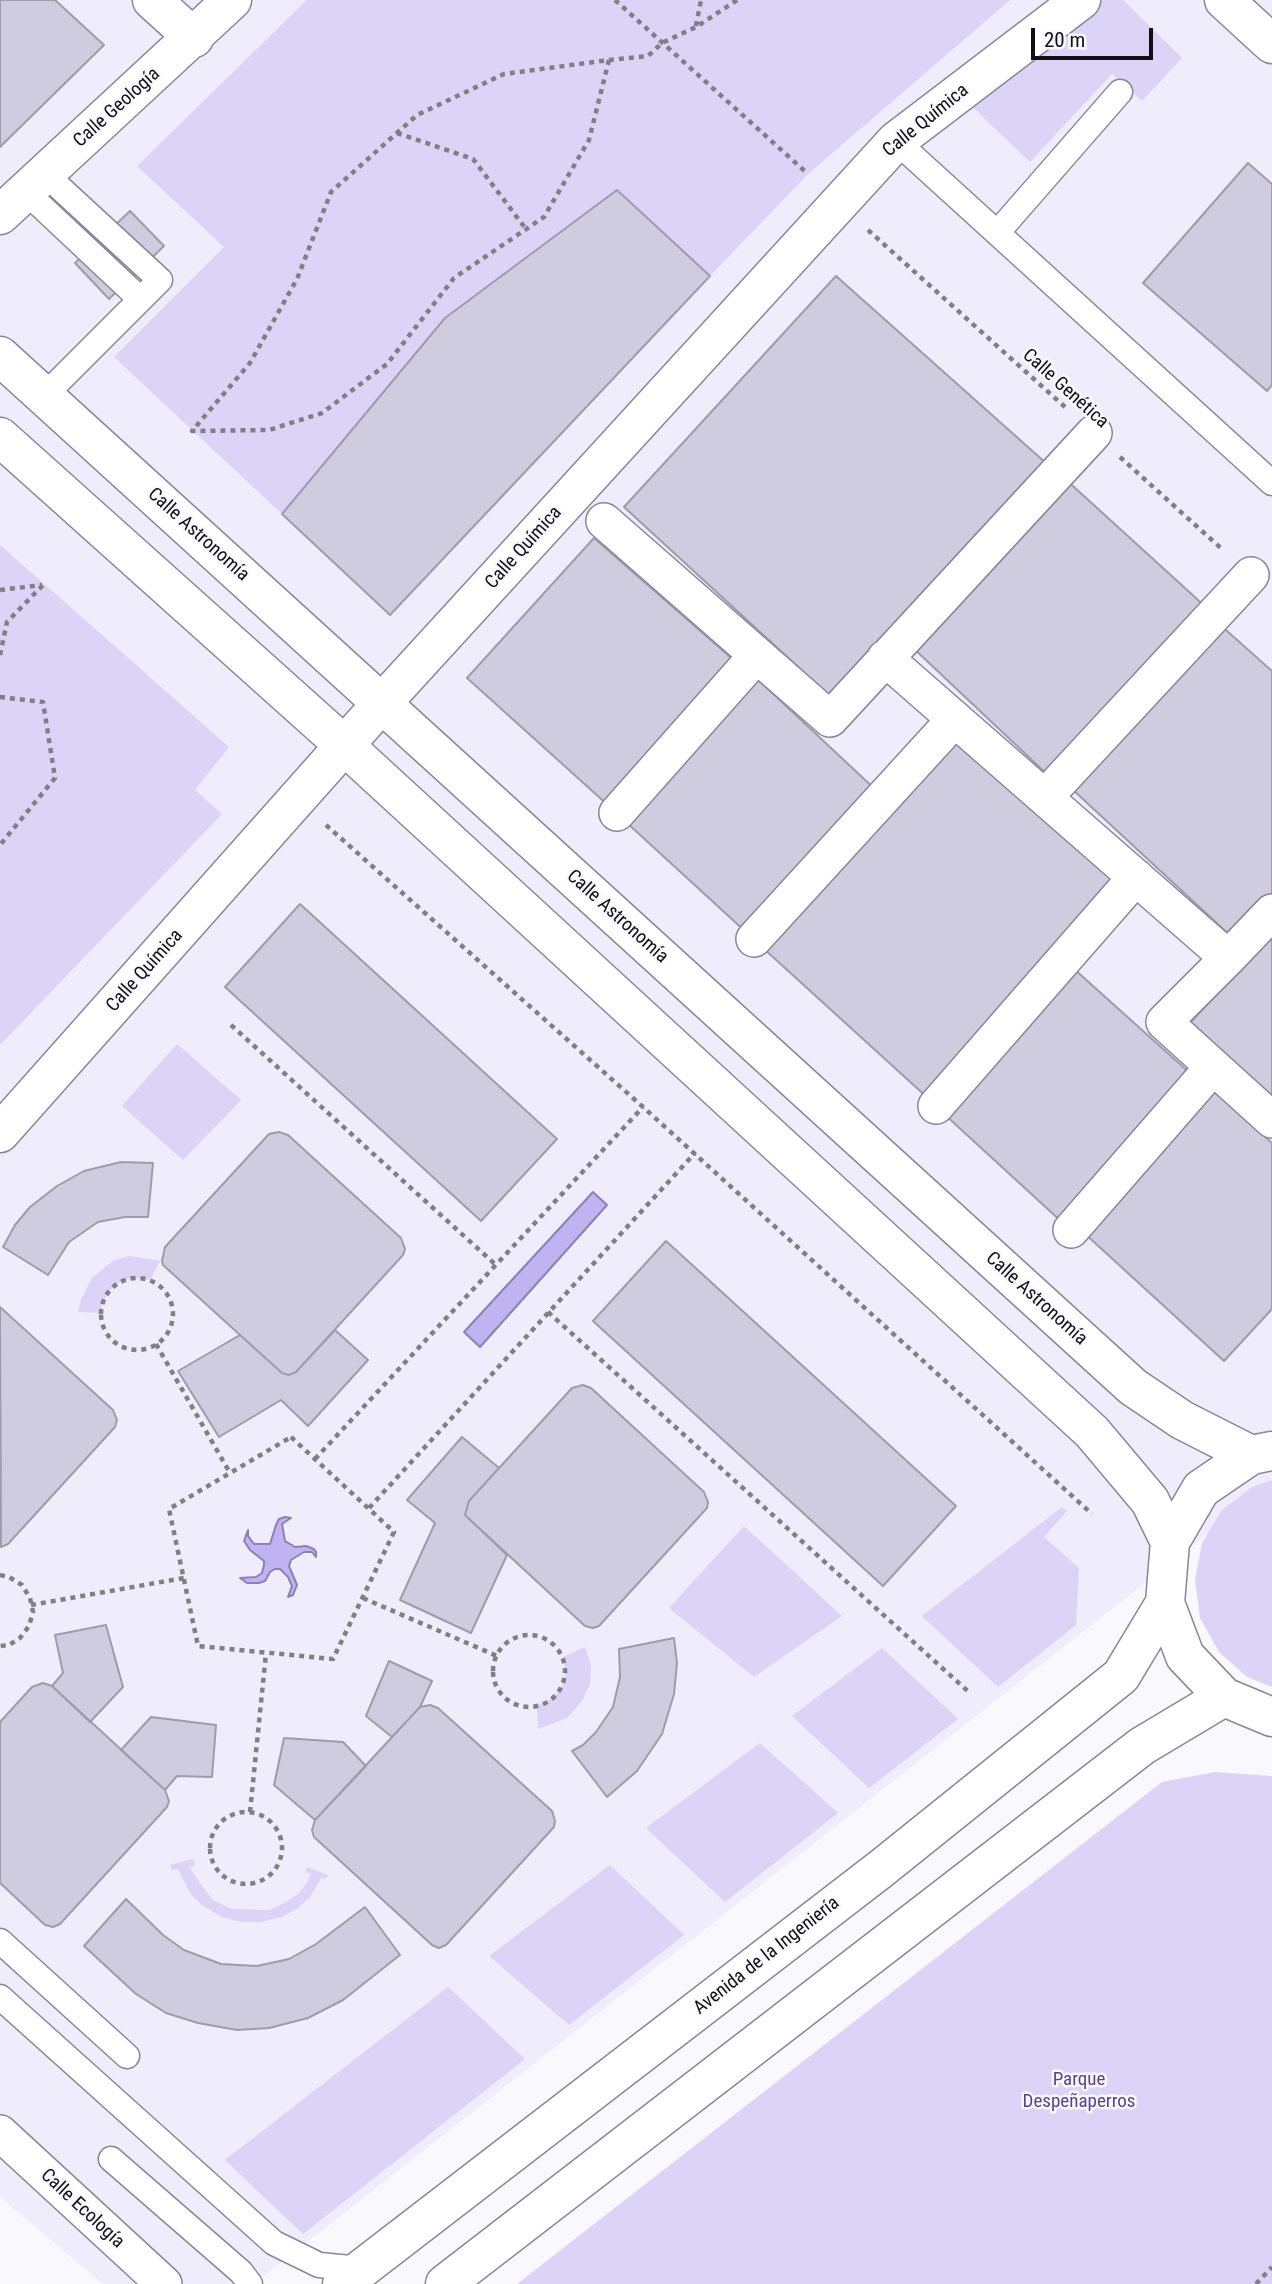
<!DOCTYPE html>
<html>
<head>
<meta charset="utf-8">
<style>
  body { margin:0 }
  #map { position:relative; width:1272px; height:2284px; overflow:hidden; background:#f9f9fd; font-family:"Roboto Condensed",sans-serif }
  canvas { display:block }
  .scale { position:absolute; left:1031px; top:28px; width:122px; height:32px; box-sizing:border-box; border:4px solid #111016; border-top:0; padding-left:9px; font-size:21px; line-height:24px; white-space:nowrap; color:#111016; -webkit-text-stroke:5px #f9f9fd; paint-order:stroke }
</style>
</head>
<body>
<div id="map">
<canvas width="1272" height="2284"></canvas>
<div class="scale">20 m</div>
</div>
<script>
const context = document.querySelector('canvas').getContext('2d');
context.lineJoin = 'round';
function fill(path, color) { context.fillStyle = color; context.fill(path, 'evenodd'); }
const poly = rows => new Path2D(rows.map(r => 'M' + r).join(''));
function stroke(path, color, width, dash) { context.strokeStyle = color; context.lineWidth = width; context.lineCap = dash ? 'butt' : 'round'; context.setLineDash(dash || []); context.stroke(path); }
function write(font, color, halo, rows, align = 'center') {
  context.font = font + ' "Roboto Condensed",sans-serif'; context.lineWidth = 5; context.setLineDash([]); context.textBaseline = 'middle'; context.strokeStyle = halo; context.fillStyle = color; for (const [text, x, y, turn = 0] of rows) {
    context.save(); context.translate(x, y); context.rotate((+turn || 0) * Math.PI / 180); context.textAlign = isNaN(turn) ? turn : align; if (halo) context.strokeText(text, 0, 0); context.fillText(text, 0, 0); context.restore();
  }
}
fill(poly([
  [0,0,1272,0,1272,1483,254,2284,103,2284,0,2197]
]), '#efecfc');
fill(poly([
  [307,0,1010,0,808,174,710,276,618,191,445,318,282,514,114,357,224,247,137,166],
  [1081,0,1123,0,1182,58,1142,101,1112,74,1030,162,959,94],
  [0,545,229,747,195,790,222,814,0,1045],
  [177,1044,241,1100,183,1160,122,1106],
  [130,1256,160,1261,150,1280,135,1278,121,1281,109,1291,102,1304,101,1313,78,1312,81,1300,92,1278,114,1260],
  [1272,1480,1272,1687,1247,1677,1219,1652,1200,1618,1195,1580,1202,1543,1222,1510,1252,1487],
  [1062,1507,1067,1511,1044,1537,1079,1568,1076,1625,998,1687,922,1616],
  [744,1526,842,1616,754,1677,669,1608],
  [585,1647,591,1665,590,1684,582,1701,567,1718,538,1729,537,1705,553,1698,562,1686,566,1672,563,1657],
  [882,1648,958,1719,869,1788,792,1716],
  [760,1743,838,1813,725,1902,646,1828],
  [1215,1772,1272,1776,1272,2284,517,2284,1162,1782],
  [193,1859,195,1865,190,1868,202,1886,213,1900,232,1909,270,1910,286,1902,298,1894,307,1883,311,1874,305,1872,307,1867,328,1875,326,1879,321,1878,310,1897,297,1909,281,1917,261,1922,241,1922,222,1917,202,1905,190,1893,178,1869,172,1870,170,1865],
  [610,1865,684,1935,569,2025,489,1956],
  [448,1987,525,2059,303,2234,225,2160]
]), '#dbd4f7');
const water = poly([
  [593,1192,607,1205,480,1347,464,1332,593,1192],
  [285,1517,291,1518,282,1524,285,1541,295,1547,306,1546,314,1549,316,1552,316,1557,312,1552,304,1552,291,1560,289,1566,297,1585,293,1595,288,1597,292,1586,288,1577,280,1569,275,1569,270,1572,265,1581,259,1583,247,1583,240,1578,256,1577,262,1573,264,1565,264,1561,250,1550,244,1541,248,1530,248,1536,254,1544,270,1544,276,1525,279,1519,285,1517]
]);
fill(water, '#c1b3f2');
stroke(water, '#8c82b0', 2);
const building = poly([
  [0,0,55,0,104,45,0,147,0,0],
  [1248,163,1272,184,1272,385,1267,391,1143,283,1248,163],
  [617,190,710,276,390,615,282,514,445,318,617,190],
  [130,211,164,246,109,299,75,263,130,211],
  [836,276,1047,464,833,699,624,507,836,276],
  [1063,477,1208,609,1051,778,911,646,1063,477],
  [594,538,737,663,610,807,467,678,594,538],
  [1217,622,1272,671,1272,900,1235,940,1072,789,1217,622],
  [754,676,878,792,747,933,627,823,754,676],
  [952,736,1118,883,930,1100,763,948,952,736],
  [300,904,557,1139,481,1221,225,987,300,904],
  [1272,934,1272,1098,1190,1023,1272,934],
  [1073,968,1192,1075,1064,1224,943,1113,1073,968],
  [1209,1087,1272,1143,1272,1309,1224,1361,1083,1232,1209,1087],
  [279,1132,288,1135,401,1238,405,1249,403,1255,296,1372,289,1375,282,1373,240,1335,163,1265,162,1261,165,1247,269,1134,279,1132],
  [121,1162,153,1163,148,1217,125,1217,98,1222,69,1242,48,1275,3,1247,15,1225,30,1207,57,1186,84,1171,121,1162],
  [666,1241,956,1506,883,1586,593,1321,666,1241],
  [0,1307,113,1410,117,1420,115,1427,8,1544,1,1547,0,1307],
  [335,1330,368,1360,308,1426,281,1400,219,1437,178,1371,240,1335,282,1373,289,1375,296,1372,335,1330],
  [583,1385,591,1388,704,1492,708,1502,707,1508,599,1626,593,1628,585,1626,465,1515,469,1501,572,1388,583,1385],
  [462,1437,499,1468,469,1501,465,1515,507,1555,471,1633,400,1600,435,1523,407,1500,462,1437],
  [106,1625,123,1687,90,1722,52,1686,63,1673,55,1635,106,1625],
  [674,1638,677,1663,674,1694,662,1734,637,1771,607,1797,572,1751,583,1745,596,1732,613,1707,620,1677,619,1649,674,1638],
  [389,1661,432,1681,420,1707,392,1737,366,1716,389,1661],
  [43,1683,52,1686,165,1790,169,1801,167,1807,60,1924,53,1927,45,1925,0,1883,0,1722,32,1687,43,1683],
  [430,1705,438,1708,552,1811,555,1821,554,1827,446,1945,439,1948,432,1945,314,1837,312,1830,315,1820,420,1707,430,1705],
  [151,1717,216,1725,212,1777,177,1776,165,1790,121,1750,151,1717],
  [284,1738,343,1742,366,1766,315,1820,274,1785,284,1738],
  [126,1899,163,1935,184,1950,221,1964,257,1966,289,1959,316,1944,365,1907,400,1955,343,2000,308,2018,269,2028,237,2030,198,2023,166,2013,136,1994,84,1946,126,1899]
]);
fill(building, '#cfccdf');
stroke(building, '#9f9bad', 2);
const service = poly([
  [896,141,1272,483],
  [26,192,140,299],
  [997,233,1120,92],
  [44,396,160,280,45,174],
  [0,1941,127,2056],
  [0,1997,274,2243,319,2265,361,2269],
  [111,2159,241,2272,250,2284]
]);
const pedestrian = poly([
  [604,521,830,719,1094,433],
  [885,658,1228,958,1272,912],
  [1045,797,1251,575],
  [617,813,757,655],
  [754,939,955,719],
  [1228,958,1164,1022,1272,1120],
  [936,1106,1136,877],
  [1071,1230,1213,1067],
  [0,2133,164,2284]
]);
const minor = poly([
  [152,0,194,38],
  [1224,0,1272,44],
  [0,215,232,0],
  [0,1133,382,703,896,141,1081,0]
]);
const tertiary = poly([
  [0,356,1133,1387,1182,1420,1251,1455],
  [0,437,345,746,1092,1432,1150,1501,1170,1542],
  [1272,1451,1251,1455,1201,1489,1170,1542,1165,1603,1185,1656,1224,1697,1272,1717],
  [342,2284,882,1868,1121,1676,1165,1603],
  [445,2284,1142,1746,1224,1697]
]);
stroke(service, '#898697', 27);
stroke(pedestrian, '#898697', 38);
stroke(minor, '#898697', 41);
stroke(tertiary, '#898697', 41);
stroke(poly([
  [615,0,808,174],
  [696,26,701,0],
  [609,60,589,140,544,217,454,278,387,364,322,413,269,430,192,431,250,363,297,279,331,192,417,115,504,74,609,60,648,56,662,43,696,27,737,0],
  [397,133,473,159,526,229],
  [868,230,1065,407],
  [1120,457,1223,550],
  [0,590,42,585],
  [0,655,7,622,43,585],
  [0,697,43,702,55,778,0,845],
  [326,825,643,1107,1092,1514],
  [231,1025,496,1265],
  '101 1314a36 36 0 1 1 72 0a36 36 0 1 1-72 0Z',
  [548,1312,971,1694],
  [156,1344,230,1473],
  [291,1437,394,1532,333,1659,198,1646,169,1509,291,1437],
  [315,1459,643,1107],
  [369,1508,695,1153],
  [0,1575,9,1577,22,1585,30,1598,33,1612,29,1626,20,1638,9,1645,0,1646],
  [363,1598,497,1656],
  [31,1605,184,1578],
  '493 1671a36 36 0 1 1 72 0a36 36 0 1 1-72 0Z',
  [250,1812,266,1653],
  '210 1848a36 36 0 1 1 72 0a36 36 0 1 1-72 0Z',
  [1256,2284,1272,2267]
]), '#7f7f84', 4.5, [5, 5]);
stroke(service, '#fff', 24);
stroke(pedestrian, '#fff', 35);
stroke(minor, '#fff', 38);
stroke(tertiary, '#fff', 38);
write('19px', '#111016', '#f9f9fd', [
  ["Calle Geología",117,108,-42],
  ["Calle Química",926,121,-39],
  ["Calle Genética",1065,389,42],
  ["Calle Astronomía",198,535,42],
  ["Calle Química",524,548,-48],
  ["Calle Astronomía",617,917,42],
  ["Calle Química",145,971,-48],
  ["Calle Astronomía",1036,1299,42],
  ["Avenida de la Ingeniería",767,1956,-38],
  ["Calle Ecología",82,2209,43]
]);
write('19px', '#58428d', '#f9f9fd', [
  ["Parque",1079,2080],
  ["Despeñaperros",1079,2102]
]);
</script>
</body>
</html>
